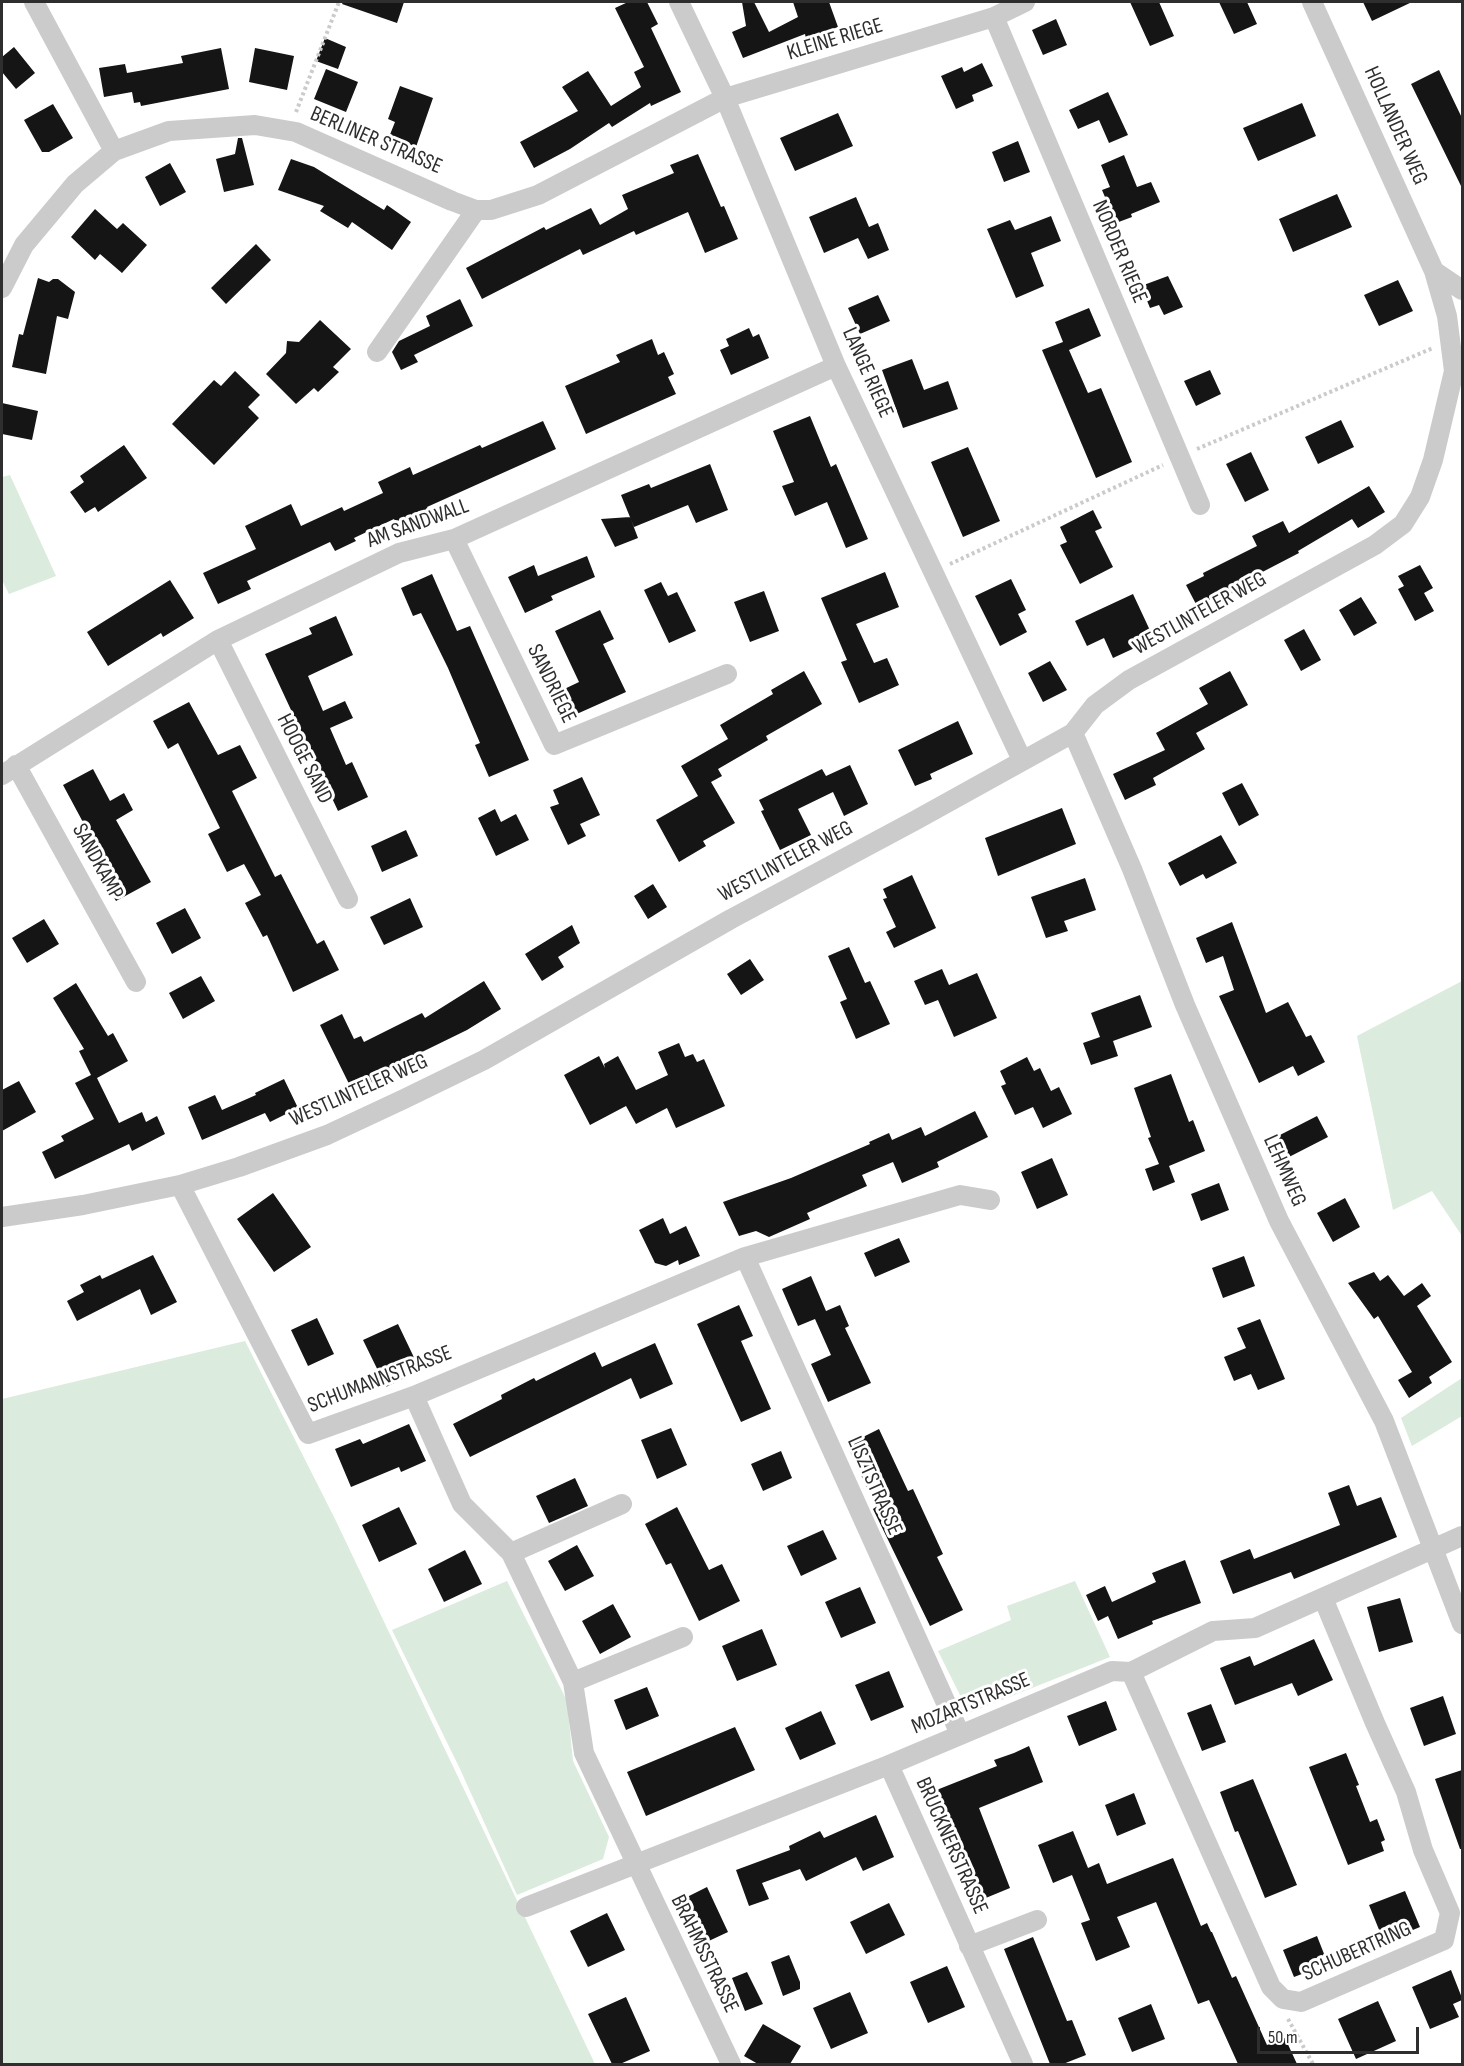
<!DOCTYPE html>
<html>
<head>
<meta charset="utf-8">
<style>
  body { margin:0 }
  #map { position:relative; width:1464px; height:2066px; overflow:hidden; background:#fff; font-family:"Sofia Sans Condensed",sans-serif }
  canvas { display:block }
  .frame { position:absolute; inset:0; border:3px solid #2e2e2e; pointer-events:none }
  .scale { position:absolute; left:1257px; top:2027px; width:162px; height:27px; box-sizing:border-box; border:3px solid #2e2e2e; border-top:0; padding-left:8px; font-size:18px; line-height:21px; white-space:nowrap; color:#2e2e2e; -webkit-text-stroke:4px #fff; paint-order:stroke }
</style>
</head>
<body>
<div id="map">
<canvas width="1464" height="2066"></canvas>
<div class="frame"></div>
<div class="scale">50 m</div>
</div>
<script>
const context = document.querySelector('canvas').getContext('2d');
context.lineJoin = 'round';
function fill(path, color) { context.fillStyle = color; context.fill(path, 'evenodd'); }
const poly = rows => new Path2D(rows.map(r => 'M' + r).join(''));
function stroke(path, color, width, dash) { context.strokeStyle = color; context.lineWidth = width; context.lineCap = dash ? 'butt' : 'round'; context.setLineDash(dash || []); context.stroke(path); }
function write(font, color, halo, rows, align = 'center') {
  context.font = font + ' "Sofia Sans Condensed",sans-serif'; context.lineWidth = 6; context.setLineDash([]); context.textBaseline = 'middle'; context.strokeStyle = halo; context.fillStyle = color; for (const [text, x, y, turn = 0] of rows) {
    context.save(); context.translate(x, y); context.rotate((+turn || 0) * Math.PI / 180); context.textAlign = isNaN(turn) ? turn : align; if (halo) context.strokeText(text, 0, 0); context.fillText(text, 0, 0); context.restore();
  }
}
fill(poly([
  [10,475,56,576,9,594,2,580,2,477],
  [1462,981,1462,1236,1432,1191,1393,1210,1357,1036],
  [245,1341,335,1519,595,2064,2,2064,2,1399],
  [1462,1378,1462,1416,1412,1446,1401,1418],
  [507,1581,567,1701,573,1761,609,1837,603,1859,517,1895,460,1769,392,1630],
  [1075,1581,1110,1657,969,1713,938,1651,1011,1620,1007,1606]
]), '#dbebdd');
fill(poly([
  [343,2,404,2,397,23,342,4],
  [628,2,647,2,658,24,651,28,681,92,651,106,650,103,612,127,609,123,570,149,534,168,520,142,578,111,562,87,588,71,611,106,641,87,634,72,644,67,615,8],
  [742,2,754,2,769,32,798,17,793,2,829,2,838,27,806,39,805,34,743,58,732,32,746,26],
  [1130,2,1159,2,1174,36,1150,46],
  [1219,2,1247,2,1257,24,1234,34],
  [1363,2,1412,2,1372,21],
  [1056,19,1067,45,1043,55,1032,30],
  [325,38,346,47,338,69,316,61],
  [14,47,35,73,16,89,2,72,2,57],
  [221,48,229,89,141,106,140,102,134,103,132,92,104,97,99,68,125,64,127,73,183,63,181,56],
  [255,48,294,56,287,90,249,82],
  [982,63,993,86,972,95,974,101,956,109,941,76,962,67,964,72],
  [326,69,358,82,346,112,314,99],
  [1439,70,1462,118,1462,188,1411,84],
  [400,86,433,98,416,147,389,137,395,122,388,119],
  [1108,92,1128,135,1109,143,1099,120,1078,129,1069,110],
  [1302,103,1316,136,1258,161,1243,128],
  [53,104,73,138,49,152,42,152,24,120],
  [838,113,853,146,795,171,780,138],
  [238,138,242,138,254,185,224,192,216,159,235,154],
  [1018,141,1030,172,1004,182,992,152],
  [698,154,721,207,724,206,738,239,705,253,688,212,636,235,634,231,583,255,580,249,482,299,466,268,544,227,546,230,591,208,600,225,628,209,622,195,674,173,670,165],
  [1124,155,1137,187,1151,182,1160,202,1131,214,1132,217,1116,223,1102,190,1110,187,1101,165],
  [291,159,314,167,384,210,387,205,411,222,392,250,352,222,348,228,320,211,324,206,278,190],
  [170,163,186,192,160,206,145,177],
  [1337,194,1352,227,1293,252,1279,219],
  [856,197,869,227,878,223,889,250,868,259,858,238,824,253,809,217],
  [95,209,117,229,123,223,147,245,122,273,100,254,95,260,71,237],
  [1051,216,1061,241,1031,253,1044,286,1016,298,987,229,1010,220,1015,230],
  [256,244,271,260,226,304,211,288],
  [1168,276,1183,307,1164,315,1159,305,1150,308,1141,286],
  [38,278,49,282,53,279,58,279,75,292,68,319,57,316,46,374,12,367,19,334,23,335],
  [1398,280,1413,311,1379,326,1364,295],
  [878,295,890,321,860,334,848,308],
  [460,299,473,326,414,355,418,362,401,370,392,352,399,341,430,326,426,316],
  [1089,308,1101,336,1069,350,1088,393,1101,388,1132,462,1096,478,1042,350,1063,342,1055,322],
  [320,320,351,349,333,367,339,372,318,392,314,388,296,404,266,374,286,353,287,341,299,342],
  [749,328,753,337,759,334,769,358,731,375,720,350,729,346,726,339],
  [652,339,658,355,664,352,674,374,668,377,676,394,586,434,565,386,620,362,616,355],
  [912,359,924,390,948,381,958,409,903,428,882,370],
  [1210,370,1221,394,1196,406,1184,381],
  [235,371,260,395,248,407,259,418,214,465,172,424,214,380,221,386],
  [2,403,38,411,32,440,2,434],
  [810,416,831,467,836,464,868,539,846,548,827,502,795,516,782,486,794,482,773,431],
  [1341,420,1354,447,1318,464,1305,437],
  [543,421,556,449,427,507,428,509,396,523,394,519,354,538,356,541,335,551,330,542,247,581,251,589,218,604,203,573,256,549,245,526,291,504,301,526,342,507,344,511,383,493,378,482,410,467,413,475,480,445,482,448],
  [124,445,147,478,98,512,95,507,85,513,70,492,84,482,80,476],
  [968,447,1000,521,963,537,931,462],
  [1251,452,1269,490,1245,502,1226,464],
  [710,464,728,510,696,523,688,505,634,527,621,495,649,484,651,488],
  [1369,486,1385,512,1358,528,1352,519,1298,551,1299,553,1247,580,1249,584,1227,596,1225,592,1197,606,1186,585,1204,576,1203,573,1257,546,1252,536,1283,521,1289,533],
  [1093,510,1102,528,1095,531,1113,567,1080,584,1060,545,1067,542,1060,527],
  [630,517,638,538,615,547,601,519],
  [587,556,595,577,551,596,553,600,525,613,508,577,534,565,538,576],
  [1420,565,1433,588,1424,593,1434,611,1415,621,1398,589,1404,586,1398,576],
  [885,572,899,607,856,624,874,663,887,658,899,685,859,703,841,662,847,660,821,598],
  [432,574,457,631,470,626,529,760,489,777,475,745,480,743,448,668,421,613,413,616,401,588],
  [1011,579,1025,608,1026,610,1018,614,1027,632,1000,646,975,596],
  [170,580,194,618,163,637,161,633,108,666,87,632],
  [661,582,668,596,677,592,696,631,669,643,644,590],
  [764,591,779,631,750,642,734,602],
  [1133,594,1154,639,1113,658,1104,638,1087,646,1075,621],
  [1361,597,1377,623,1354,636,1339,610],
  [600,610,614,639,603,644,626,692,570,717,558,692,579,682,555,631],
  [336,616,353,655,308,676,323,711,345,701,353,718,330,728,346,765,352,762,368,797,338,811,265,654,312,634,309,628],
  [1304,629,1321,660,1301,671,1284,640],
  [1050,661,1067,690,1043,702,1028,673],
  [804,671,822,704,766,736,768,740,718,769,722,776,711,782,735,823,703,841,706,846,679,862,656,820,698,796,681,766,728,739,720,725,773,694,771,690],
  [1230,671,1248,705,1196,733,1205,749,1153,778,1156,785,1125,800,1113,774,1165,750,1156,733,1208,704,1199,688],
  [189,702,218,755,240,745,257,778,232,791,275,877,281,874,317,944,324,940,339,970,293,992,267,935,263,937,245,903,261,895,244,864,227,872,208,834,220,828,178,743,168,749,153,721],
  [958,721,973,754,930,774,932,779,915,786,898,750],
  [850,765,868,804,844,816,833,792,798,809,811,835,780,850,761,811,764,810,759,800,822,769,826,776],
  [93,769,110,801,124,793,133,810,116,820,151,882,116,901,91,857,99,852,63,785],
  [582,777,600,815,580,824,586,836,568,845,550,807,559,804,553,790],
  [1242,783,1259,815,1239,826,1222,793],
  [1062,808,1076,844,998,876,985,838],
  [495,809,501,822,516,814,529,840,496,856,478,818],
  [406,830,418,856,382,872,371,846],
  [1221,835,1237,863,1206,879,1203,874,1180,886,1168,863],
  [912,875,936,928,894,948,886,932,896,927,883,899,887,898,883,889],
  [1085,878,1096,910,1064,921,1068,931,1046,938,1031,897],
  [653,884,667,907,648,919,634,896],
  [410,898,423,927,384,945,370,917],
  [185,908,201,938,172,954,156,923],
  [44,919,59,944,27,963,12,938],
  [1232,922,1266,1013,1288,1002,1306,1037,1311,1035,1325,1062,1298,1076,1293,1066,1259,1083,1219,996,1234,990,1223,956,1206,963,1196,938],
  [572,925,580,943,558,957,564,967,542,981,525,954],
  [849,947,865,983,870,981,890,1024,856,1039,840,1002,847,999,828,956],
  [750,959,764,980,741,995,727,974],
  [942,969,949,985,977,973,997,1018,954,1037,938,1000,925,1005,914,981],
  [201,976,215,1001,183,1019,169,993],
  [484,981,501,1009,467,1030,379,1073,381,1078,353,1092,320,1025,342,1014,354,1039,361,1036,364,1042,422,1013,425,1018],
  [76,983,108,1036,113,1033,128,1061,97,1078,119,1123,142,1112,146,1122,157,1116,165,1134,132,1151,129,1144,55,1179,42,1152,64,1141,61,1136,94,1119,75,1083,91,1075,79,1051,84,1049,53,998],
  [1140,995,1152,1027,1113,1041,1118,1056,1091,1065,1083,1043,1100,1037,1091,1013],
  [679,1043,685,1057,693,1054,697,1062,704,1059,725,1106,676,1128,667,1108,636,1124,626,1106,590,1125,564,1075,599,1056,605,1068,604,1064,618,1056,636,1090,668,1075,658,1052],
  [1027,1057,1034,1071,1040,1068,1051,1091,1059,1087,1072,1114,1043,1128,1033,1107,1015,1115,1001,1086,1006,1084,1000,1071],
  [1171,1074,1189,1122,1193,1120,1205,1151,1169,1166,1175,1182,1153,1191,1145,1169,1159,1164,1148,1138,1151,1137,1134,1088],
  [284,1079,298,1108,270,1122,265,1113,202,1140,188,1107,215,1095,222,1110,256,1095,255,1093],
  [19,1081,36,1112,2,1131,2,1090],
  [975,1111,988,1137,937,1162,939,1167,902,1183,893,1162,862,1175,867,1186,807,1213,810,1219,769,1237,756,1231,739,1236,723,1202,791,1178,870,1144,869,1142,889,1133,892,1140,921,1127,925,1136],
  [1317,1116,1328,1137,1289,1157,1278,1136],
  [1052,1158,1068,1195,1037,1209,1021,1172],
  [1219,1183,1229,1210,1201,1221,1191,1194],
  [273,1193,311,1247,274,1272,237,1219],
  [1345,1198,1360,1227,1333,1242,1317,1213],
  [663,1218,670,1234,686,1226,700,1256,679,1265,678,1260,666,1266,655,1263,639,1230],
  [899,1238,910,1262,875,1277,864,1253],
  [153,1255,177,1302,151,1315,140,1289,77,1321,67,1301,84,1292,80,1285,100,1275,102,1279],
  [1244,1256,1255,1286,1223,1298,1212,1268],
  [1374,1272,1380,1281,1388,1275,1404,1296,1422,1283,1431,1296,1417,1306,1452,1362,1429,1377,1432,1383,1409,1398,1398,1380,1412,1372,1378,1316,1374,1319,1348,1283],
  [811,1276,826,1311,840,1305,849,1326,845,1328,871,1383,828,1402,811,1364,831,1355,815,1319,798,1326,782,1289],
  [739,1305,753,1336,741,1341,771,1409,741,1422,697,1324],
  [317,1318,334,1354,308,1366,291,1330],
  [1260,1319,1285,1379,1258,1390,1251,1374,1234,1381,1224,1357,1246,1348,1237,1328],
  [398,1324,420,1370,386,1387,363,1340],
  [655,1343,673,1384,640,1399,631,1378,470,1457,453,1424,502,1399,501,1395,534,1378,536,1381,595,1352,602,1367],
  [409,1424,426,1461,401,1472,399,1467,351,1487,335,1449,360,1439,363,1444],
  [671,1428,687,1465,657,1479,641,1440],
  [879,1429,908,1491,913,1489,924,1513,943,1554,937,1557,963,1610,930,1626,873,1509,876,1507,847,1445],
  [781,1451,792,1478,763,1491,751,1464],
  [575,1478,588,1506,549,1523,536,1496],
  [1349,1485,1357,1506,1381,1497,1397,1537,1294,1579,1291,1572,1233,1594,1220,1561,1250,1549,1254,1559,1340,1525,1328,1493],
  [399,1507,417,1544,379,1562,362,1525],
  [677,1507,709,1570,722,1564,740,1601,699,1621,671,1563,666,1565,645,1524],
  [823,1530,837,1559,801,1576,787,1546],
  [577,1545,594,1576,565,1591,548,1561],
  [465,1550,482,1584,444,1602,428,1569],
  [1185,1560,1201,1603,1152,1621,1153,1624,1118,1639,1108,1616,1098,1621,1086,1595,1105,1586,1112,1602,1156,1582,1152,1573],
  [860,1587,876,1623,841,1638,825,1602],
  [1400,1598,1413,1642,1379,1652,1367,1607],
  [613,1604,631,1637,600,1654,582,1621],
  [762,1629,777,1665,737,1681,722,1646],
  [1314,1639,1333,1680,1298,1696,1292,1683,1235,1705,1220,1668,1250,1656,1254,1666],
  [889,1671,904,1707,871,1721,855,1685],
  [647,1687,659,1716,626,1730,614,1700],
  [1443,1696,1456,1734,1424,1746,1410,1708],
  [1106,1701,1117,1730,1079,1746,1067,1716],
  [1211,1704,1226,1742,1202,1751,1187,1713],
  [821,1711,836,1744,800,1760,785,1728],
  [735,1727,755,1770,646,1816,627,1772],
  [1029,1746,1043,1782,979,1808,1010,1888,976,1902,948,1832,945,1833,929,1793,997,1766,994,1760,1014,1753],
  [1346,1753,1359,1785,1356,1786,1370,1822,1377,1819,1385,1840,1381,1842,1384,1851,1348,1865,1309,1767],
  [1462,1770,1462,1849,1460,1849,1435,1779],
  [1253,1779,1297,1885,1265,1898,1238,1831,1235,1832,1220,1792],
  [1134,1793,1146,1824,1117,1836,1105,1805],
  [876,1815,894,1857,863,1871,856,1857,806,1881,800,1869,762,1883,769,1899,749,1906,736,1870,790,1850,789,1846,820,1831,824,1838],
  [1073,1831,1088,1868,1099,1863,1107,1884,1173,1858,1201,1926,1207,1923,1211,1932,1212,1932,1232,1978,1236,1976,1267,2045,1285,2038,1297,2064,1238,2064,1209,2000,1198,2004,1156,1902,1117,1917,1130,1947,1096,1961,1081,1923,1090,1920,1072,1875,1053,1883,1038,1845],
  [707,1887,728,1932,696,1947,675,1903],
  [1405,1891,1420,1927,1384,1942,1369,1905],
  [889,1903,905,1935,866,1954,850,1922],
  [607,1913,625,1950,588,1967,570,1931],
  [1317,1936,1328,1964,1294,1977,1283,1950],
  [1033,1937,1067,2021,1072,2020,1086,2055,1063,2064,1050,2064,1004,1949],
  [789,1955,800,1982,800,1989,783,1996,771,1962],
  [947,1966,965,2007,928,2023,910,1982],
  [1451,1970,1462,1998,1462,2000,1453,2004,1459,2017,1430,2029,1412,1987],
  [747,1972,763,2004,745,2011,732,1978],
  [850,1992,868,2033,831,2049,813,2008],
  [626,1997,650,2051,620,2064,612,2064,588,2014],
  [1378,2001,1396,2041,1356,2059,1338,2019],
  [1151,2004,1165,2039,1132,2052,1118,2018],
  [763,2024,801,2046,790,2064,758,2064,744,2056]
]), '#151515');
stroke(poly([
  [296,112,339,2],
  [1197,449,1433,348],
  [950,564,1163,465],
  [1288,2019,1313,2064]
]), '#cbcbcb', 4, [3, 3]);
stroke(poly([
  [34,2,114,151],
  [679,2,725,98,836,366,1022,760],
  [994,17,1200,505],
  [1434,271,1462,290],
  [2,288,24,245,75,184,114,151,169,131,255,125,296,132,452,201,476,210,491,210,538,195,725,98,994,17,1025,2],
  [377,352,476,210],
  [454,539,554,745,727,674],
  [218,640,348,899],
  [1073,733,1132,869,1185,1005,1279,1221,1384,1421,1462,1624],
  [16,765,136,982],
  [2,775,218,640,399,553,454,539,836,366],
  [180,1185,308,1434,414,1396,745,1257,960,1195,990,1200],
  [2,1217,83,1205,180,1185,239,1167,327,1135,404,1099,484,1060,731,919,916,820,1073,733,1095,705,1129,680,1375,545,1403,524,1420,497,1433,460,1454,371,1447,316,1434,271,1312,2],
  [745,1257,960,1734],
  [414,1396,462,1504,511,1553,573,1682,584,1753,731,2064],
  [511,1553,622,1504],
  [1131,1672,1271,1987,1283,1999,1301,2002,1444,1940,1450,1913,1423,1850,1406,1792,1375,1723,1323,1598],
  [573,1682,683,1637],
  [889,1765,1023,2064],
  [526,1907,889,1765,1112,1671,1131,1672,1213,1631,1255,1628,1462,1536],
  [969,1946,1037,1920]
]), '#cbcbcb', 20);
write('22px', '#2e2e2e', '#fff', [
  ["KLEINE RIEGE",835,40,-17],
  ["HOLLANDER WEG",1395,126,66],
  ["BERLINER STRASSE",376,141,23],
  ["NORDER RIEGE",1119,252,67],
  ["LANGE RIEGE",867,373,66],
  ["AM SANDWALL",418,524,-20],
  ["WESTLINTELER WEG",1200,614,-29],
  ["SANDRIEGE",551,684,64],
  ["HOOGE SAND",304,759,63],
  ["SANDKAMP",97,862,61],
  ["WESTLINTELER WEG",786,862,-28],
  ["WESTLINTELER WEG",359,1091,-24],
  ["LEHMWEG",1284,1171,66],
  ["SCHUMANNSTRASSE",380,1380,-21],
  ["LISZTSTRASSE",874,1486,66],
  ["MOZARTSTRASSE",971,1704,-23],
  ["BRUCKNERSTRASSE",951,1846,66],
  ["SCHUBERTRING",1357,1952,-24],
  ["BRAHMSSTRASSE",704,1954,64]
]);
</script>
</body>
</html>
